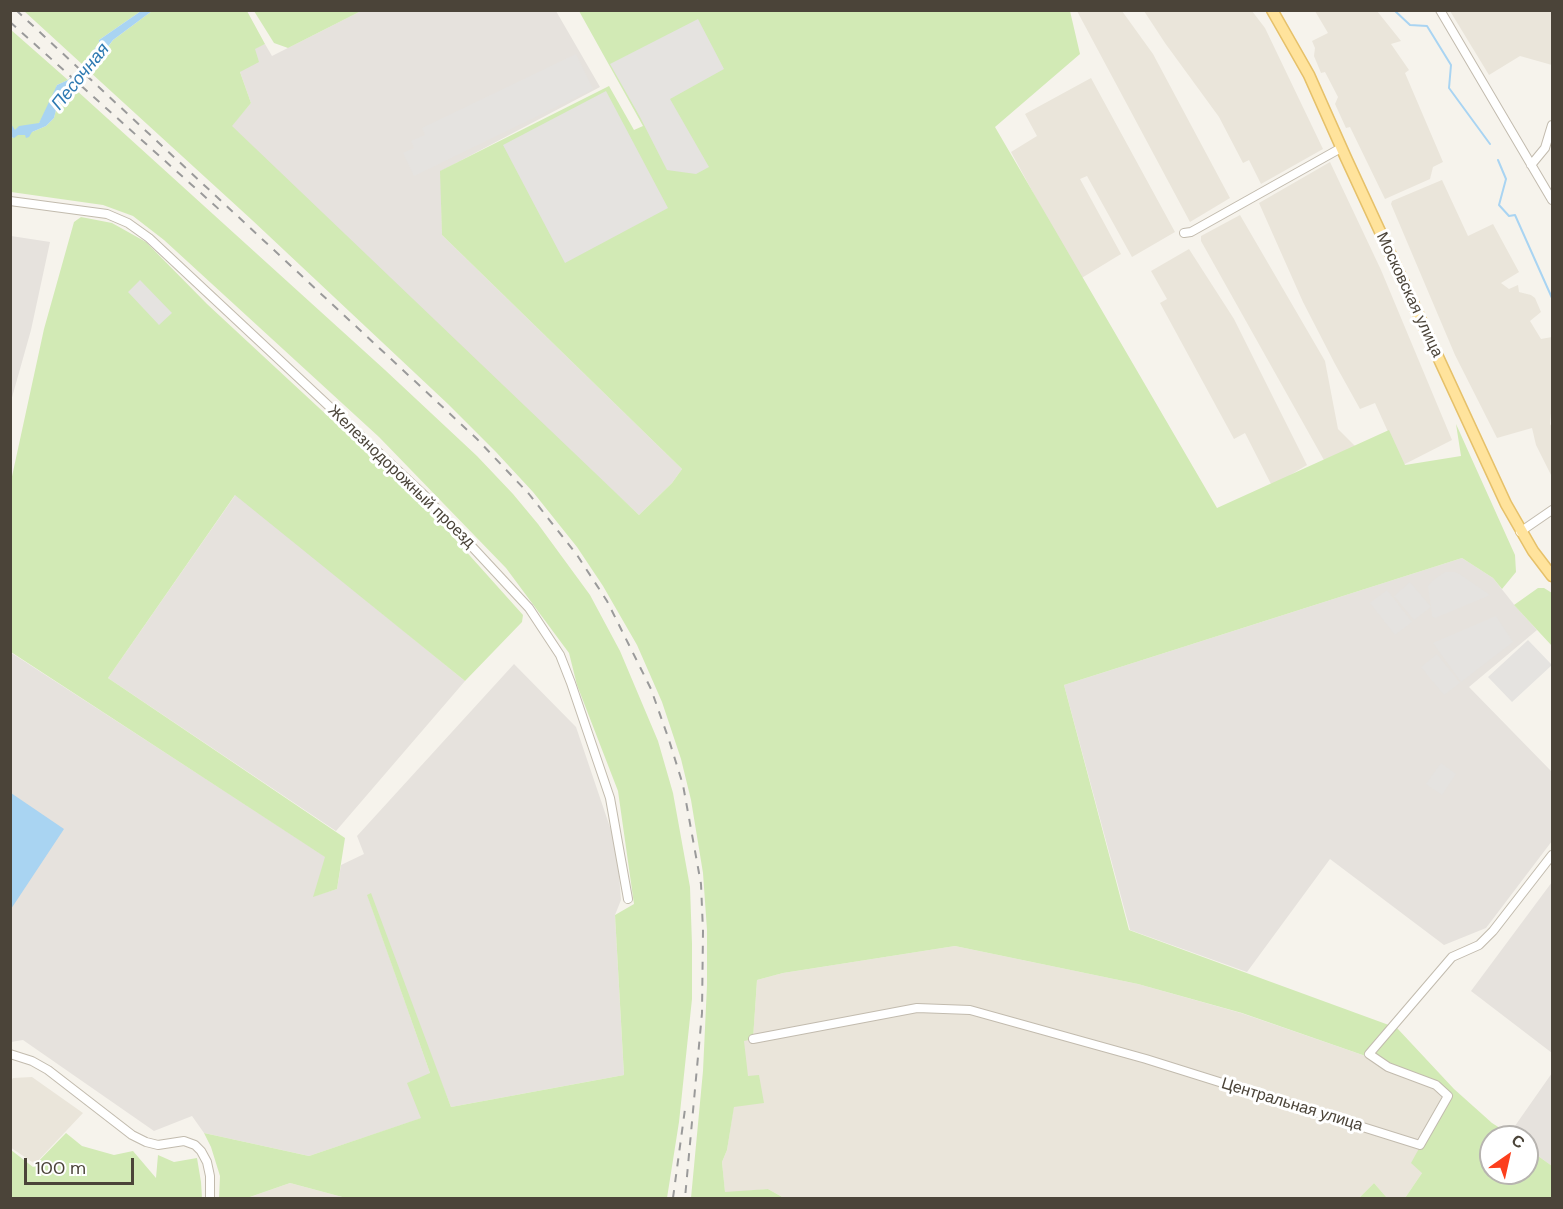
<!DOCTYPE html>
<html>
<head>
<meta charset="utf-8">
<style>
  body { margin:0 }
  #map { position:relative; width:1563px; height:1209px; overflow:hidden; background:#f6f3ec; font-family:"DM Sans",sans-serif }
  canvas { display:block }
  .frame { position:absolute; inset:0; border:12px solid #4b4439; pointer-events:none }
  .north { position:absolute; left:1479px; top:1125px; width:60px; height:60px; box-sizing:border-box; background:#fff; border:2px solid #b7b4b0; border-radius:50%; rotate:34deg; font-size:16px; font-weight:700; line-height:24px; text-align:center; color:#4b4439 }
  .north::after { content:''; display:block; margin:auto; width:21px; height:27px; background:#fc3f1d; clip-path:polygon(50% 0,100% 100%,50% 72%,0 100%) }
  .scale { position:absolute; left:24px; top:1158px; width:110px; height:27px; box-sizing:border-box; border:3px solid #4b4439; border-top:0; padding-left:8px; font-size:18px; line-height:21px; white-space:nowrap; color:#4b4439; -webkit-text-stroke:4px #fff; paint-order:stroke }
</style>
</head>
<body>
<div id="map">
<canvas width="1563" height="1209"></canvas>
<div class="frame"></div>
<div class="north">С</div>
<div class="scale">100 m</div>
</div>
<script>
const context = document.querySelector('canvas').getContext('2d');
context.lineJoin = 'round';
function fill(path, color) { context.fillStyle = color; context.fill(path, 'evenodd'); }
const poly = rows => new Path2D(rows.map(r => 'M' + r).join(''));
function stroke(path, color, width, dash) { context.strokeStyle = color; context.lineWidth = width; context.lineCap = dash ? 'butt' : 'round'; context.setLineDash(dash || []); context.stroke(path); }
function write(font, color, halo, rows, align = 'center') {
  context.font = font + ' "DM Sans",sans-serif'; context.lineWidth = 6; context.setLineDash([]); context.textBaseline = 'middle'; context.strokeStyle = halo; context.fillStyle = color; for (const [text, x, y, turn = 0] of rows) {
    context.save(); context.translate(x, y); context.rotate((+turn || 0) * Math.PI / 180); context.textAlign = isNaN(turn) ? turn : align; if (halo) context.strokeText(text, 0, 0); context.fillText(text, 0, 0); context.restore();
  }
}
fill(poly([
  [1077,11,1122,11,1153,54,1230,198,1190,222],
  [1144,11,1252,11,1265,28,1323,149,1261,184,1249,160,1243,163,1219,117,1165,43],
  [1315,11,1377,11,1401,41,1391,44,1409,70,1405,73,1443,162,1433,167,1430,179,1385,199,1350,127,1346,128,1335,104,1338,97,1325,72,1321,73,1314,56,1315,48,1312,41,1328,33],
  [1450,11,1552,11,1552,65,1520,56,1489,75],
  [1091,78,1175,232,1132,257,1087,176,1080,179,1121,254,1080,279,1011,152,1037,136,1025,114],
  [1330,162,1381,270,1452,440,1403,465,1375,403,1360,409,1335,364,1303,302,1259,203],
  [1442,180,1468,236,1493,224,1519,272,1501,283,1509,289,1518,285,1519,292,1531,295,1535,298,1541,312,1530,321,1541,339,1552,337,1552,402,1550,424,1552,427,1552,477,1536,445,1532,428,1497,438,1455,355,1391,204,1392,201],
  [1240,215,1325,361,1338,429,1359,450,1329,469,1201,241,1201,236],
  [1189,249,1234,319,1307,465,1272,486,1245,433,1234,439,1160,303,1167,299,1151,271],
  [955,946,1138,984,1241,1013,1380,1061,1436,1085,1448,1096,1422,1173,1405,1198,1387,1198,1374,1183,1359,1198,784,1198,768,1189,725,1193,722,1162,727,1150,744,1040,753,1038,757,980,783,973],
  [32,1077,83,1113,35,1164,10,1147,11,1081,13,1078],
  [290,1183,346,1198,247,1198]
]), '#eae5da');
fill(poly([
  [361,11,556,11,600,87,441,171,442,235,682,469,672,483,639,515,432,324,231,126,251,103,240,72,255,48,265,44,272,56],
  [11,236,50,242,31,330,11,401],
  [236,494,465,681,336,831,108,678],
  [1462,558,1493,578,1516,607,1537,630,1469,687,1552,772,1552,841,1486,928,1444,945,1330,859,1247,972,1130,930,1064,685],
  [10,652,326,857,314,896,337,889,341,865,364,854,357,836,514,664,576,727,617,848,621,900,615,915,624,1075,451,1107,367,894,430,1073,422,1118,309,1156,204,1133,192,1116,154,1131,23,1040,11,1042],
  [1552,882,1552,1053,1471,991],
  [1552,1073,1552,1166,1527,1148,1527,1137,1514,1137,1510,1133]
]), '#e6e2dd');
fill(poly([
  [24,11,141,11,99,40,99,43,83,65],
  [152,11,247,11,265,44,255,49,259,62,240,72,251,103,232,126,639,515,672,483,682,469,442,235,440,171,609,86,634,130,643,126,579,11,1070,11,1080,54,995,127,1217,508,1389,430,1405,465,1461,456,1456,424,1515,555,1516,572,1502,589,1493,578,1462,558,1064,685,1129,930,1397,1028,1454,1089,1492,1123,1514,1137,1491,1137,1491,1173,1527,1173,1527,1148,1552,1166,1552,1198,1405,1198,1422,1173,1411,1163,1448,1096,1380,1061,1242,1013,1138,984,955,946,783,973,757,980,753,1039,744,1041,748,1076,759,1075,764,1103,734,1107,727,1150,722,1162,725,1192,768,1189,784,1198,691,1198,703,1071,707,985,707,930,703,873,691,800,681,759,662,702,637,645,603,586,577,547,533,492,496,452,448,404,252,220,90,72,113,40],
  [254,11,361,11,288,48,274,43],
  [10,29,68,80,57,85,49,110,32,132,46,126,54,118,56,110,64,99,70,97,75,89,385,370,477,456,513,494,538,524,590,595,620,651,658,741,673,793,690,887,692,944,692,999,679,1122,667,1198,346,1198,290,1183,247,1198,219,1198,220,1176,211,1147,204,1133,309,1156,421,1118,407,1083,430,1073,367,895,371,893,451,1107,624,1075,615,915,634,904,618,791,577,685,569,653,506,568,379,437,164,240,133,216,103,205,11,192,11,137,14,138,11,128],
  [81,217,112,223,146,242,207,304,428,509,523,615,522,622,465,681,235,495,108,678,345,838,337,889,313,897,325,857,11,652,11,481,44,329,74,222],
  [1538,588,1544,588,1552,593,1552,646,1514,605],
  [66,1133,82,1146,114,1155,133,1151,156,1178,158,1155,174,1162,197,1158,201,1182,202,1198,11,1198,11,1150,33,1167],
  [1374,1183,1387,1198,1359,1198]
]), '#d2eab5');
fill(poly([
  [698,19,724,69,670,99,709,167,696,174,667,170,640,117,610,64],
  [576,54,593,89,414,176,403,153,414,148,411,141,425,135,422,128],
  [606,91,668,208,565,263,503,145],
  [140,280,172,313,159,325,128,292],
  [1445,572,1455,572,1461,575,1490,595,1435,618,1432,616,1431,607,1414,620,1394,596,1410,582,1431,607,1428,586,1432,581],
  [1387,590,1412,622,1395,635,1370,603],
  [1496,616,1513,642,1461,682,1433,643],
  [1528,640,1552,665,1512,702,1488,677],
  [1437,654,1460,683,1444,695,1421,667],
  [1441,763,1456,774,1442,795,1426,784]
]), '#e5e3e0');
fill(poly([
  [141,11,152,11,113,40,70,97,64,99,56,110,54,118,46,126,32,132,29,137,26,138,25,135,18,135,14,138,11,137,11,124,15,130,19,126,39,123,57,85,68,80,83,65,99,43,99,40],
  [11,793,64,829,11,909]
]), '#a9d4f2');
stroke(poly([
  [1394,10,1410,25,1427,26,1451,65,1449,88,1490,144],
  [1498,160,1506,179,1499,205,1509,216,1515,215,1552,298]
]), '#a9d4f2', 2);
const minor = poly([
  [1440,10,1552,200],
  [1531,165,1545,148,1552,125],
  [10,201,107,214,128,223,149,238,424,495,529,608,560,655,571,683,610,798,628,899],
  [1184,233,1191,232,1341,148],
  [1520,532,1552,510],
  [753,1039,917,1008,970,1010,1146,1059,1420,1145,1448,1096,1436,1085,1388,1067,1369,1054,1452,957,1479,945,1493,931,1552,855],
  [10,1054,32,1061,48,1070,132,1135,146,1142,158,1145,184,1141,195,1145,201,1151,207,1162,210,1176,210,1198]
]);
const major = poly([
  [1272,10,1309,75,1346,158,1506,504,1533,551,1552,576]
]);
stroke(minor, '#c2bbae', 10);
stroke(major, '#e6c16a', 13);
stroke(minor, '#fff', 8);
stroke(major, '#ffe39c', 10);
stroke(poly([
  [16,10,477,439,529,494,577,555,607,601,651,689,669,740,683,785,701,884,703,931,702,1013,685,1198],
  [10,22,222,212],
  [673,1198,685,1109]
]), '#9a9a9a', 2, [8, 8]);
write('16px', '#4b4439', '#fff', [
  ["Московская улица",1409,295,65],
  ["Железнодорожный проезд",401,477,44],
  ["Центральная улица",1292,1105,17]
]);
write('italic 18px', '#2e7ab2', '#fff', [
  ["Песочная",81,77,-51]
]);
</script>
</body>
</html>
